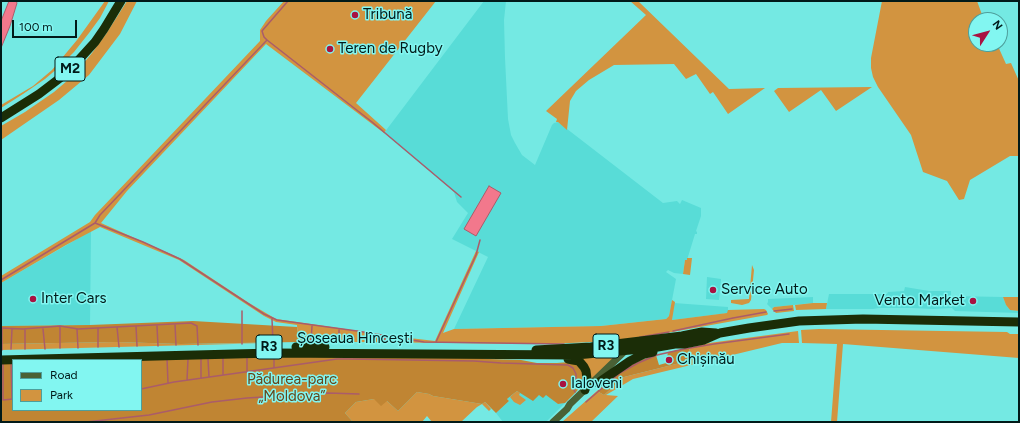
<!DOCTYPE html>
<html>
<head>
<meta charset="utf-8">
<style>
  body { margin:0 }
  #map { position:relative; width:1020px; height:423px; overflow:hidden; background:#74e9e3; font-family:Figtree,sans-serif }
  canvas { display:block }
  .frame { position:absolute; inset:0; border:2px solid #011a19; pointer-events:none }
  .legend { position:absolute; left:12px; top:359px; width:130px; height:52px; box-sizing:border-box; background:#82f6f1; border:1px solid #4e9e9b; margin:0; padding:5px 7px; list-style:none; font-size:12px; color:#011a19 }
  .legend li { display:flex; align-items:center; gap:8px; height:20px }
  .legend b { width:20px; border:1px solid #4e9e9b }
  .north { position:absolute; left:968px; top:12px; width:40px; height:40px; box-sizing:border-box; background:#82f6f1; border:1px solid #4e9e9b; border-radius:50%; rotate:54deg; font-size:11px; font-weight:700; line-height:16px; text-align:center; color:#011a19 }
  .north::after { content:''; display:block; margin:auto; width:14px; height:18px; background:#a81242; clip-path:polygon(50% 0,100% 100%,50% 72%,0 100%) }
  .scale { position:absolute; left:12px; top:20px; width:65px; height:18px; box-sizing:border-box; border:2px solid #011a19; border-top:0; padding-left:5px; font-size:12px; line-height:14px; white-space:nowrap; color:#011a19; -webkit-text-stroke:3px #82f6f1; paint-order:stroke }
</style>
</head>
<body>
<div id="map">
<canvas width="1020" height="423"></canvas>
<div class="frame"></div>
<ul class="legend">
<li><b style="height:5px;background:#4a6135"></b>Road</li>
<li><b style="height:11px;background:#d29440"></b>Park</li>
</ul>
<div class="north">N</div>
<div class="scale">100 m</div>
</div>
<script>
const context = document.querySelector('canvas').getContext('2d');
context.lineJoin = 'round';
function fill(path, color) { context.fillStyle = color; context.fill(path, 'evenodd'); }
const poly = rows => new Path2D(rows.map(r => 'M' + r).join(''));
function stroke(path, color, width, dash) { context.strokeStyle = color; context.lineWidth = width; context.lineCap = dash ? 'butt' : 'round'; context.setLineDash(dash || []); context.stroke(path); }
function write(font, color, halo, rows, align = 'center') {
  context.font = font + ' Figtree,sans-serif'; context.lineWidth = 3; context.setLineDash([]); context.textBaseline = 'middle'; context.strokeStyle = halo; context.fillStyle = color; for (const [text, x, y, turn = 0] of rows) {
    context.save(); context.translate(x, y); context.rotate((+turn || 0) * Math.PI / 180); context.textAlign = isNaN(turn) ? turn : align; if (halo) context.strokeText(text, 0, 0); context.fillText(text, 0, 0); context.restore();
  }
}
fill(poly([
  [484,1,506,1,504,20,505,58,508,119,511,135,515,143,522,155,535,165,552,125,554,123,558,122,663,203,677,201,680,204,682,200,701,208,701,216,696,231,697,232,697,234,695,234,687,260,685,260,683,274,674,273,668,270,666,272,676,279,669,316,666,319,601,326,454,329,488,257,452,239,468,213,457,202,454,192,384,133],
  [91,231,90,325,1,326,1,283],
  [707,277,721,279,719,300,706,299],
  [905,287,929,291,951,291,951,296,1003,297,1006,305,1010,310,1019,311,1019,313,955,311,952,308,933,309,912,308,879,308,873,309,826,309,829,294,887,294,888,292,904,291],
  [813,297,813,303,774,307,772,309,767,304,768,302,768,299],
  [674,303,728,307,728,313,672,320],
  [517,391,540,395,546,394,558,404,565,403,546,422,503,422,496,413,509,401,507,399]
]), '#58dcd7');
fill(poly([
  [105,1,109,1,100,18,89,33,74,52,58,68,45,79,23,94,1,108,1,105,33,86,52,70,77,40],
  [127,1,137,1,120,34,89,75,59,100,1,140,1,126,25,112,54,92,74,75,92,53,106,34],
  [284,1,436,1,356,103,386,130,384,133,266,44,127,191,101,223,184,260,249,303,276,319,401,337,435,341,476,251,479,252,443,333,454,329,601,326,666,319,669,316,672,300,675,302,672,320,727,313,728,310,764,309,766,310,768,314,767,315,672,332,613,341,548,344,354,342,298,342,297,325,276,322,264,316,179,260,100,227,66,245,1,283,1,276,90,222,95,215,260,41,260,30,266,21],
  [630,1,638,1,729,89,765,88,728,114,713,92,710,94,696,74,686,79,674,64,614,65,589,80,576,91,570,101,567,130,558,122,556,122,557,119,546,111,646,15],
  [882,1,977,1,984,20,976,20,976,44,997,44,1006,64,1011,63,1019,81,1019,156,1010,156,970,180,964,199,959,200,947,181,923,172,911,135,878,87,873,77,871,68,871,58],
  [872,87,836,111,821,90,789,112,774,91,778,88],
  [687,258,692,258,690,275,683,274,685,260,687,260],
  [752,265,754,270,751,300,749,303,742,305,731,303,731,300,749,299],
  [1003,297,1019,297,1019,311,1010,310,1006,305],
  [813,303,827,303,826,309,796,310,795,305],
  [793,305,794,311,776,313,772,309,774,307],
  [819,329,1007,332,1010,334,1019,334,1019,358,843,344,837,422,831,422,837,344,802,343,801,330],
  [798,331,799,343,782,343,633,379,606,395,618,396,591,422,562,422,597,391,604,395,624,377,692,360,689,348,709,343],
  [116,342,181,344,272,343,1,350,1,344],
  [617,355,589,384,580,358],
  [517,391,520,393,519,395,526,400,520,405,514,402,510,397],
  [417,392,429,394,433,396,482,404,485,402,491,409,489,411,482,404,477,407,461,422,432,422,427,416,422,422,353,422,345,413,356,402,374,399,387,401,398,411]
]), '#d29440');
fill(poly([
  [193,321,297,327,298,342,181,344,116,342,1,344,1,326,90,325],
  [689,348,692,360,624,377,604,395,597,391,619,373,631,365,644,359,656,355,659,365,666,363,668,352],
  [220,357,477,357,489,359,521,360,537,363,557,363,569,362,577,365,582,371,583,378,582,383,577,391,565,403,558,404,546,395,543,398,539,395,533,401,517,391,507,399,509,401,496,413,485,402,482,404,433,396,429,394,417,392,398,411,387,401,381,406,374,399,356,402,345,413,353,422,1,422,1,363,13,362,13,410,141,410,141,360]
]), '#c08533');
const water = poly([
  [9,1,16,1,17,3,10,26,1,48,1,21,9,1],
  [489,186,501,193,476,236,464,229,489,186]
]);
fill(water, '#f2788c');
stroke(water, '#aa5c6a', 1);
stroke(poly([
  [267,40,264,37,262,31,288,1],
  [95,223,143,242,180,259,264,314,277,320,357,331,424,342,564,344],
  [1,280,95,223,100,215,267,40,372,122,461,197],
  [242,311,242,344],
  [774,311,792,309],
  [272,319,273,343],
  [175,324,176,345],
  [60,326,60,348],
  [136,326,137,346],
  [157,326,158,346],
  [117,327,119,347],
  [1,328,23,329,60,326,78,329,191,323,197,326,198,345],
  [2,328,2,350],
  [98,328,98,347],
  [25,329,25,349],
  [43,329,45,349],
  [77,329,78,348],
  [339,330,339,342],
  [673,331,733,318,766,312],
  [385,336,385,341],
  [640,337,669,332],
  [311,342,312,326],
  [436,342,476,255,480,240],
  [11,349,12,329],
  [274,357,274,367],
  [167,358,168,383],
  [223,358,223,375],
  [247,358,247,372],
  [201,359,201,378],
  [208,359,209,377],
  [11,363,12,399],
  [3,364,3,400,13,399],
  [187,380,188,359],
  [141,389,174,382,337,359,348,359,474,361,501,363,568,365,573,368,576,374,576,383,574,390,575,392],
  [586,402,608,383,620,373,638,363,657,355,684,349,714,344,789,334],
  [86,422,149,415,212,402,247,398,328,393,359,394]
]), '#aa5c6a', 1.5);
stroke(poly([
  [553,422,567,409,570,404,625,351]
]), '#4a6135', 7);
stroke(poly([
  [1,118,39,94,64,75,75,64,95,42,104,29,121,1],
  [296,347,325,347],
  [536,350,591,347,682,336,702,332,716,333],
  [568,359,573,360,579,361,584,367,586,371,587,379,585,390],
  [1,360,273,353,576,355,652,348,675,344,684,344,704,340,720,333,749,328,799,321,863,319,1019,322],
  [598,383,630,361,644,354,653,352]
]), '#1b2d07', 9);
for (const [x, y, r, color] of [
  [355,15,4,"#a81242"],
  [330,49,4,"#a81242"],
  [713,290,4,"#a81242"],
  [33,299,4,"#a81242"],
  [973,301,4,"#a81242"],
  [669,360,4,"#a81242"],
  [563,384,4,"#a81242"]
]) { const dot = new Path2D(); dot.arc(x, y, r, 0, 2 * Math.PI); context.fillStyle = color; context.fill(dot); stroke(dot, '#82f6f1', 1.5); }
for (const [x, y, w] of [
  [70,69,30],
  [606,346,26],
  [269,347,26]
]) { const box = new Path2D(); box.roundRect(x - w / 2, y - 12, w, 24, 3); context.fillStyle = '#82f6f1'; context.fill(box); stroke(box, '#011a19', 1); }
write('bold 14px', '#011a19', null, [
  ["M2",70,69],
  ["R3",606,346],
  ["R3",269,347]
]);
write('15px', '#011a19', '#82f6f1', [
  ["Tribună",363,15],
  ["Teren de Rugby",338,49],
  ["Service Auto",721,290],
  ["Inter Cars",41,299],
  ["Vento Market",965,301,"right"],
  ["Chișinău",677,360],
  ["Ialoveni",571,384]
], 'left');
write('15px', '#011a19', '#82f6f1', [
  ["Șoseaua Hîncești",355,339]
]);
write('15px', '#65461b', '#82f6f1', [
  ["Pădurea-parc",292,380],
  ["„Moldova”",292,397]
]);
</script>
</body>
</html>
